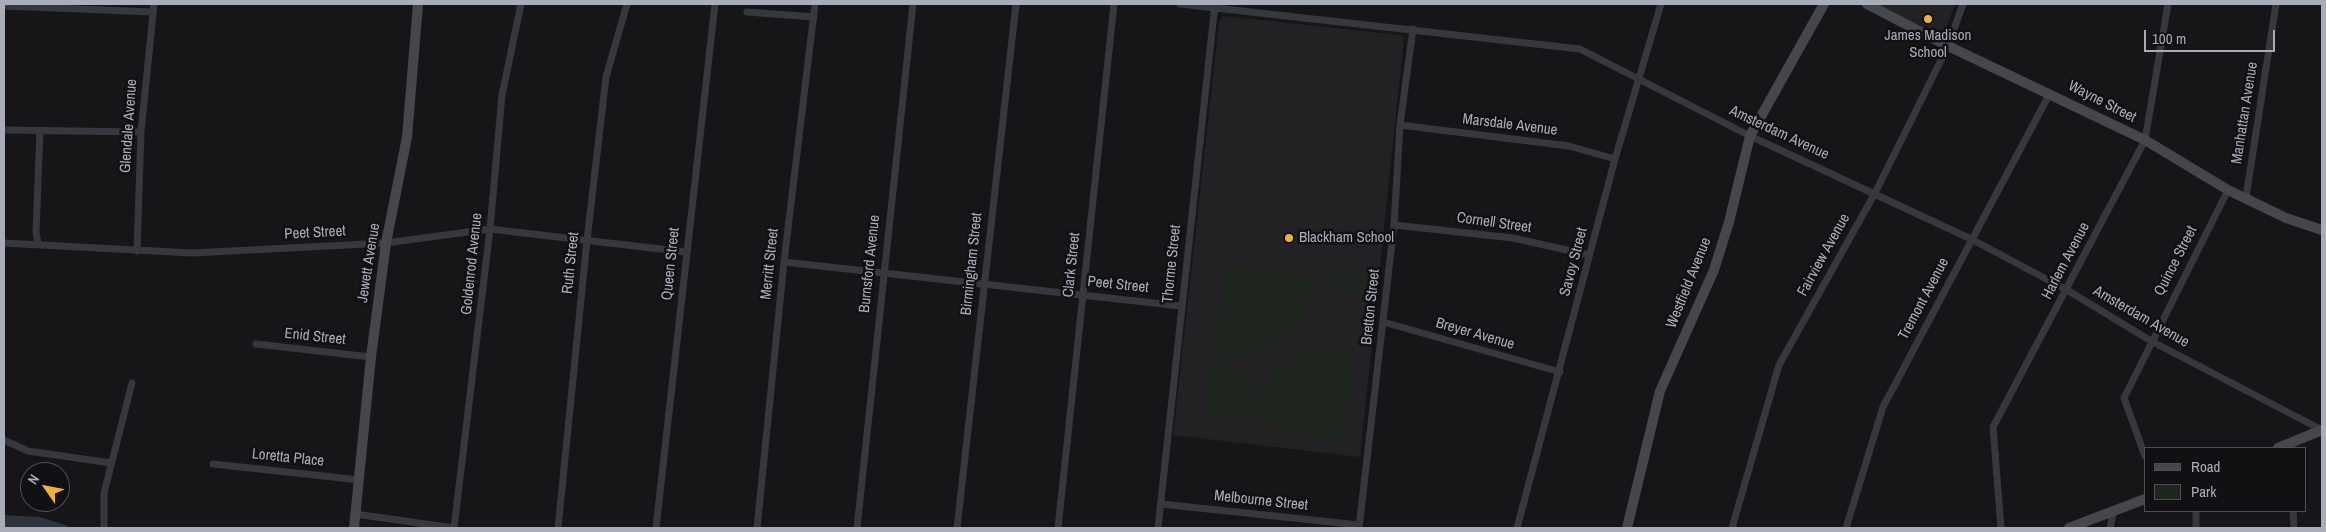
<!DOCTYPE html>
<html>
<head>
<meta charset="utf-8">
<style>
  body { margin:0 }
  #map { position:relative; width:2326px; height:532px; overflow:hidden; background:#161618; font-family:"Archivo Narrow",sans-serif }
  canvas { display:block }
  .frame { position:absolute; inset:0; border:5px solid #a8adb8; pointer-events:none }
  .legend { position:absolute; left:2144px; top:447px; width:162px; height:65px; box-sizing:border-box; background:#111113; border:1px solid #4d4f55; margin:0; padding:6px 9px; list-style:none; font-size:15px; color:#a8adb8 }
  .legend li { display:flex; align-items:center; gap:10px; height:25px }
  .legend b { width:25px; border:1px solid #4d4f55 }
  .north { position:absolute; left:20px; top:462px; width:50px; height:50px; box-sizing:border-box; background:#111113; border:1px solid #4d4f55; border-radius:50%; rotate:303deg; font-size:14px; font-weight:700; line-height:20px; text-align:center; color:#a8adb8 }
  .north::after { content:''; display:block; margin:auto; width:18px; height:22px; background:#f2b134; clip-path:polygon(50% 0,100% 100%,50% 72%,0 100%) }
  .scale { position:absolute; left:2144px; top:30px; width:131px; height:22px; box-sizing:border-box; border:2px solid #a8adb8; border-top:0; padding-left:6px; font-size:15px; line-height:18px; white-space:nowrap; color:#a8adb8; -webkit-text-stroke:4px #111113; paint-order:stroke }
</style>
</head>
<body>
<div id="map">
<canvas width="2326" height="532"></canvas>
<div class="frame"></div>
<ul class="legend">
<li><b style="height:6px;background:#45474d"></b>Road</li>
<li><b style="height:14px;background:#1e261f"></b>Park</li>
</ul>
<div class="north">N</div>
<div class="scale">100 m</div>
</div>
<script>
const context = document.querySelector('canvas').getContext('2d');
context.lineJoin = 'round';
function fill(path, color) { context.fillStyle = color; context.fill(path, 'evenodd'); }
const poly = rows => new Path2D(rows.map(r => 'M' + r).join(''));
function stroke(path, color, width, dash) { context.strokeStyle = color; context.lineWidth = width; context.lineCap = dash ? 'butt' : 'round'; context.setLineDash(dash || []); context.stroke(path); }
function write(font, color, halo, rows, align = 'center') {
  context.font = font + ' "Archivo Narrow",sans-serif'; context.lineWidth = 5; context.setLineDash([]); context.textBaseline = 'middle'; context.strokeStyle = halo; context.fillStyle = color; for (const [text, x, y, turn = 0] of rows) {
    context.save(); context.translate(x, y); context.rotate((+turn || 0) * Math.PI / 180); context.textAlign = isNaN(turn) ? turn : align; if (halo) context.strokeText(text, 0, 0); context.fillText(text, 0, 0); context.restore();
  }
}
fill(poly([
  [1877,4,1955,4,1944,34,1941,36],
  [1223,16,1400,35,1404,38,1360,457,1173,435,1219,22]
]), '#222225');
fill(poly([
  [1233,264,1314,278,1309,307,1302,320,1292,333,1265,350,1247,355,1230,355,1218,352,1223,272,1229,265],
  [1334,268,1351,270,1348,295,1331,293],
  [1352,270,1368,272,1364,297,1349,295],
  [1330,348,1355,355,1345,436,1338,441,1313,437,1259,423,1262,398,1268,383,1280,368,1304,353],
  [1215,360,1235,366,1249,380,1257,402,1256,417,1212,411,1207,407,1205,402,1211,361]
]), '#1e261f');
fill(poly([
  [4,515,39,517,66,525,69,528,4,528]
]), '#2c353c');
stroke(poly([
  [1180,4,1580,49,1750,136,1971,239,2067,290,2151,341,2322,430],
  [4,6,152,12],
  [747,12,814,17],
  [1400,125,1569,146,1615,159],
  [4,130,141,132],
  [2246,197,2276,4],
  [1394,225,1513,238,1589,255],
  [4,243,192,253,386,243,490,229,686,252],
  [38,244,36,232,40,131],
  [137,251,141,132,154,4],
  [784,262,1181,306],
  [1383,322,1560,372],
  [256,344,371,357],
  [4,440,28,451,111,463],
  [2145,456,2124,398,2228,190],
  [213,464,360,480],
  [1161,504,1359,525],
  [2196,511,2196,528],
  [2293,511,2294,528],
  [355,514,454,528],
  [104,528,104,493,132,383],
  [454,528,490,229,502,95,521,4],
  [558,528,587,240,606,77,627,4],
  [656,528,715,4],
  [757,528,784,262,815,4],
  [857,528,913,4],
  [957,528,1016,4],
  [1058,528,1114,4],
  [1158,528,1215,4],
  [1359,528,1394,225,1400,125,1413,29],
  [1517,528,1615,159,1661,4],
  [1732,528,1779,365,1875,193,1948,46,1963,4],
  [1846,528,1883,407,2050,93],
  [2001,528,1993,427,2145,140,2168,4],
  [2110,528,2114,510]
]), '#37383d', 7);
stroke(poly([
  [1867,4,1948,46,2145,140,2228,190,2286,218,2322,230],
  [2278,448,2322,430],
  [354,528,371,357,386,243,407,137,418,4],
  [1627,528,1660,391,1714,270,1729,222,1750,136,1824,4],
  [2069,528,2145,499]
]), '#45474d', 10);
for (const [x, y, r, color] of [
  [1928,19,5,"#f2b134"],
  [1289,238,5,"#f2b134"]
]) { const dot = new Path2D(); dot.arc(x, y, r, 0, 2 * Math.PI); context.fillStyle = color; context.fill(dot); stroke(dot, '#111113', 2); }
write('15px', '#a8adb8', '#111113', [
  ["James Madison",1928,36],
  ["School",1928,53],
  ["Blackham School",1299,238,"left"]
]);
write('15px', '#a8adb8', '#111113', [
  ["Wayne Street",2102,102,27],
  ["Manhattan Avenue",2245,113,-81],
  ["Marsdale Avenue",1510,125,7],
  ["Glendale Avenue",129,126,-86],
  ["Amsterdam Avenue",1779,133,25],
  ["Cornell Street",1494,223,8],
  ["Peet Street",315,233,-3],
  ["Fairview Avenue",1824,255,-61],
  ["Harlem Avenue",2066,261,-62],
  ["Quince Street",2176,261,-63],
  ["Savoy Street",1574,262,-75],
  ["Jewett Avenue",369,263,-81],
  ["Ruth Street",571,263,-84],
  ["Goldenrod Avenue",472,264,-84],
  ["Queen Street",671,264,-84],
  ["Merritt Street",770,264,-84],
  ["Burnsford Avenue",870,264,-84],
  ["Birmingham Street",972,264,-84],
  ["Thorme Street",1172,264,-84],
  ["Clark Street",1072,265,-84],
  ["Westfield Avenue",1689,283,-68],
  ["Peet Street",1118,285,6],
  ["Tremont Avenue",1924,299,-62],
  ["Bretton Street",1371,307,-84],
  ["Amsterdam Avenue",2141,317,30],
  ["Breyer Avenue",1475,334,16],
  ["Enid Street",315,337,6],
  ["Loretta Place",288,458,6],
  ["Melbourne Street",1261,501,6]
]);
</script>
</body>
</html>
